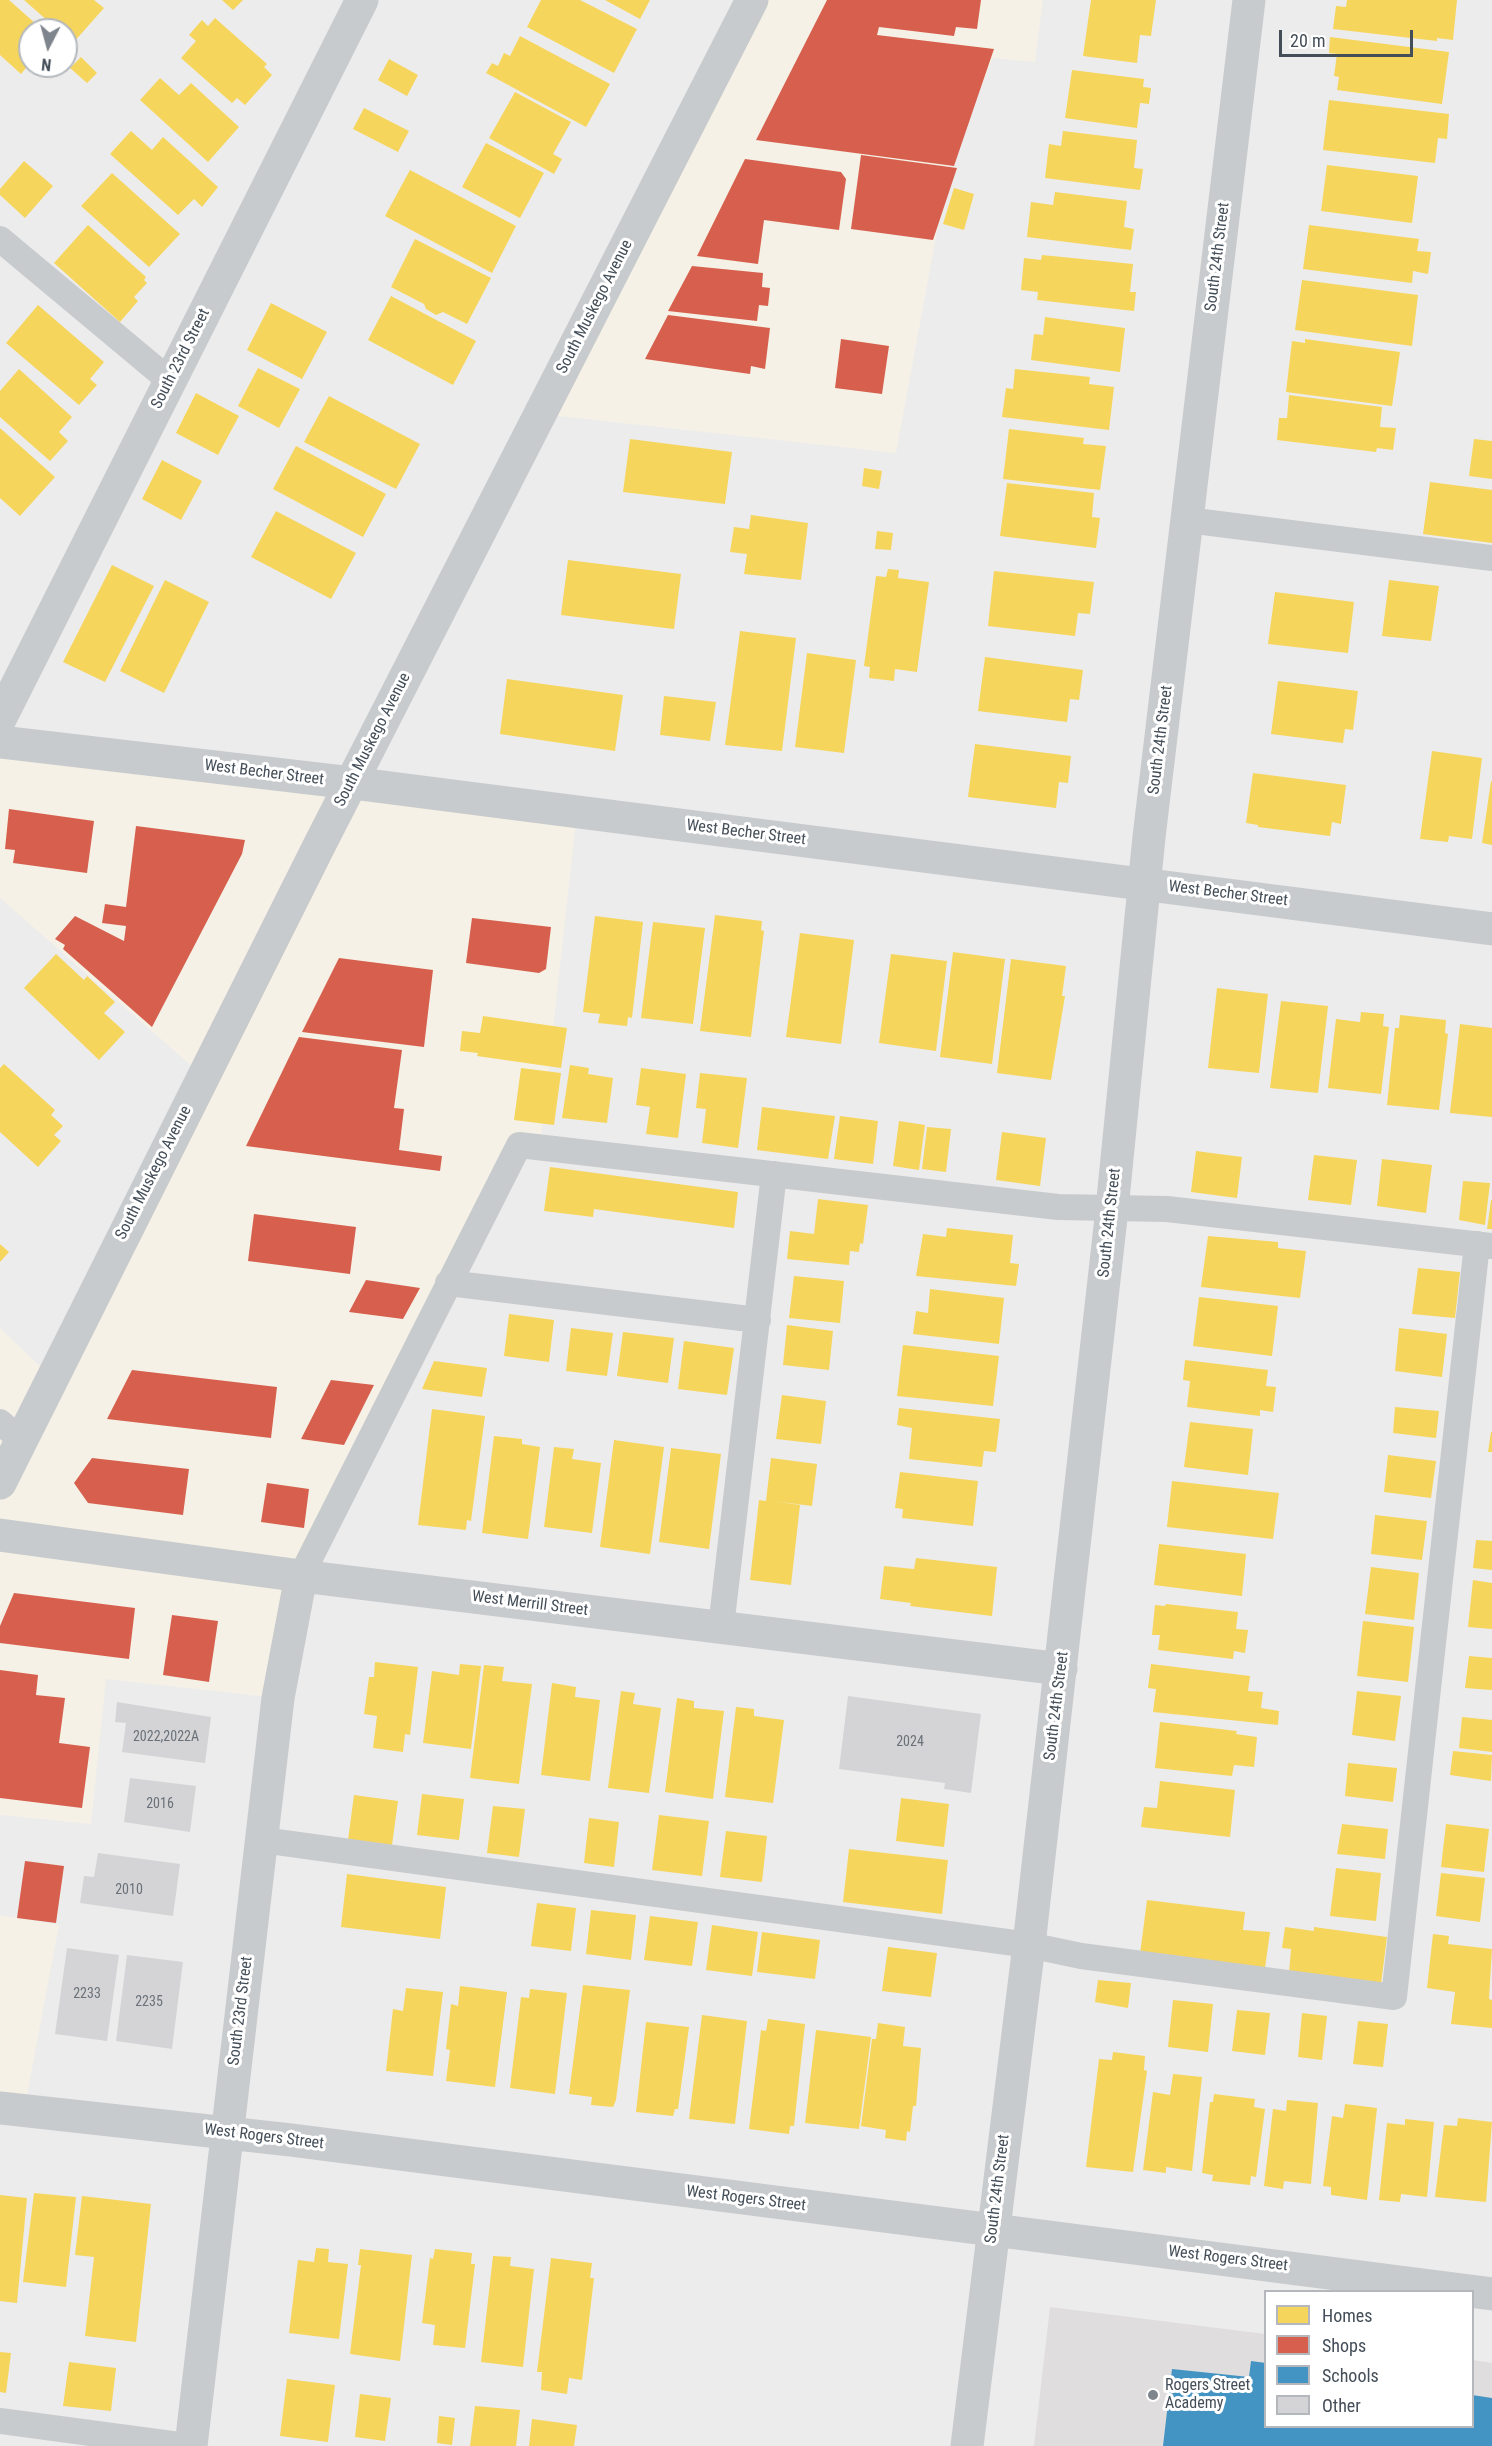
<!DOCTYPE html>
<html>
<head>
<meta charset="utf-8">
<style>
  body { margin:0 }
  #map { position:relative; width:1492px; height:2446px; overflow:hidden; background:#edecec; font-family:"Roboto Condensed",sans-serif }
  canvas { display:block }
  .legend { position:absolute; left:1264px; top:2290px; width:210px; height:138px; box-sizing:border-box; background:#fff; border:2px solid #b4b8bc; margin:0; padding:8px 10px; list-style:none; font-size:18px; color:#444e58 }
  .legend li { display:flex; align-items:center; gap:12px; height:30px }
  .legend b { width:30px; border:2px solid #b4b8bc }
  .north { position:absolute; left:18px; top:18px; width:60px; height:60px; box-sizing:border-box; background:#fff; border:2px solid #b4b8bc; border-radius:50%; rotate:186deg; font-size:16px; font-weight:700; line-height:24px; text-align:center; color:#444e58 }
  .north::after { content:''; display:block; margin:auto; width:21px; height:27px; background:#7f858c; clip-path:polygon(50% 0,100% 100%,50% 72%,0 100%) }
  .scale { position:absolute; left:1279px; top:30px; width:134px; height:27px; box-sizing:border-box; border:3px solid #444e58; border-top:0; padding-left:8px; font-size:18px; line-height:21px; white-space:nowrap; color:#444e58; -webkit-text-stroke:4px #fff; paint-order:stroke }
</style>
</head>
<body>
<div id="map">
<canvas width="1492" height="2446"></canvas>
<ul class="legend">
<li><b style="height:16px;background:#f6d55c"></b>Homes</li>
<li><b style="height:16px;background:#d6604d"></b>Shops</li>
<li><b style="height:16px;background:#4393c3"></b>Schools</li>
<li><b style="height:16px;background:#d4d4d6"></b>Other</li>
</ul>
<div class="north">N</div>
<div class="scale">20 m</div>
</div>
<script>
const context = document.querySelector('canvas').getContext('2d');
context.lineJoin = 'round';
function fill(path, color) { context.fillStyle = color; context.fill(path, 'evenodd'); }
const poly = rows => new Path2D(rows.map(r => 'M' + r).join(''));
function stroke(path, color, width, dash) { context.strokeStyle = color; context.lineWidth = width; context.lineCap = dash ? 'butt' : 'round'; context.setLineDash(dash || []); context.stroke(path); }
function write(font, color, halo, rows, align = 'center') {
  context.font = font + ' "Roboto Condensed",sans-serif'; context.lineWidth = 6; context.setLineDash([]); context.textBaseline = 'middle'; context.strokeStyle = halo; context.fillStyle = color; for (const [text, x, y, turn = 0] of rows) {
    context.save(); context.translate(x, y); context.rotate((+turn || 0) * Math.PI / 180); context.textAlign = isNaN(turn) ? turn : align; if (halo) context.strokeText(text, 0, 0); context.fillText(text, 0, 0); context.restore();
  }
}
fill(poly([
  [752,0,1043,0,1035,62,993,58,950,161,896,453,540,414],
  [0,742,577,812,540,1147,519,1145,316,1544,278,1698,106,1679,91,1824,0,1815,0,1328,51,1377,203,1076,0,898],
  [0,1915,59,1925,24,2111,0,2108]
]), '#f5f1e6');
fill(poly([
  [1050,2307,1265,2334,1266,2426,1472,2426,1473,2360,1492,2363,1492,2446,1034,2446]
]), '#dfddde');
fill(poly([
  [0,0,9,0,36,24,29,31,30,63,21,74,0,55],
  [24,0,94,0,104,8,73,43,66,37,66,30,58,30],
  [222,0,243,0,233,10],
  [541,0,580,0,637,29,614,73,527,27],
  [605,0,650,0,640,19],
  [1091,0,1156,0,1151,36,1140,35,1137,63,1083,56],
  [1347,0,1457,0,1453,40,1437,38,1437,41,1333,29,1336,6,1346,7],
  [215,18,267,64,264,67,272,75,245,105,237,98,232,103,181,58,196,41,189,35,202,20,208,26],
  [520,36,610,84,586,127,486,73,492,63,498,66,504,53,510,56],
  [1330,37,1449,52,1442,104,1337,90,1339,77,1334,76,1337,54,1329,53],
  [81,57,97,73,87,83,70,68],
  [389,59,418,75,407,96,378,80],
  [1072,70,1144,79,1143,87,1151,88,1149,104,1140,103,1137,128,1065,118],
  [160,78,179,95,191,83,239,127,208,162,140,100],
  [515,92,571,122,553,154,562,159,554,174,489,138],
  [1329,100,1449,114,1447,139,1438,138,1435,163,1323,150],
  [364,108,409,131,398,152,353,129],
  [131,131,152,150,163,137,218,187,202,207,194,199,178,215,110,154],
  [1063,131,1137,140,1134,168,1143,169,1140,190,1045,178,1049,144,1061,146],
  [486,143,544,173,520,218,462,187],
  [24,161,53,186,25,218,0,195,0,189],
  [1327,165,1418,176,1412,223,1321,211],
  [410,170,516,226,492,273,385,216],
  [112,173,180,234,149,267,81,206],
  [954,188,974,194,964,230,943,224],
  [1055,192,1127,201,1124,227,1134,229,1131,250,1027,237,1031,202,1053,205],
  [88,225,146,277,144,280,147,283,134,297,138,301,120,322,54,263],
  [1309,225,1419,239,1417,251,1431,252,1428,274,1413,271,1412,283,1303,269],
  [415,239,491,278,467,324,443,312,436,315,426,309,424,304,391,287],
  [1042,255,1133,264,1130,292,1136,292,1134,311,1037,300,1038,292,1021,290,1024,258,1041,260],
  [1302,280,1418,295,1412,346,1295,330],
  [391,296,476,341,453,385,368,340],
  [271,303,327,332,302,379,247,350],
  [38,305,104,362,90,379,97,385,79,405,6,343],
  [1045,317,1125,328,1120,372,1031,360,1034,334,1043,335],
  [1305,339,1400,352,1392,406,1286,392,1292,341,1305,343],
  [258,368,300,389,279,428,238,406],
  [19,369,72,417,59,432,68,441,50,461,0,417,0,391],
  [1015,369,1090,377,1089,384,1114,387,1109,430,1002,417,1006,388,1013,389],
  [196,393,239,416,218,455,176,433],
  [1289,395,1382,407,1380,427,1396,428,1393,450,1377,448,1376,452,1277,440,1279,418,1287,418],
  [329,396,420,444,396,489,304,442],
  [0,428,55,477,20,516,0,498],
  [1009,429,1084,438,1083,444,1106,446,1100,490,1003,479],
  [630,439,732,452,725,504,623,492],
  [1474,439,1492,441,1492,479,1469,476],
  [296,446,386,494,363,537,273,489],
  [162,460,202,481,181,520,142,499],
  [864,468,882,471,879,489,862,486],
  [1430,482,1492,490,1492,543,1423,534],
  [1007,483,1094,493,1092,517,1100,518,1096,548,1000,536],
  [276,511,356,553,331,599,251,557],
  [751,515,808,523,801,580,744,574,747,554,730,552,734,527,749,529],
  [877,531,893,533,891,550,875,549],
  [568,560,681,574,674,629,561,615],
  [112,565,154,586,105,682,63,662],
  [888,569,899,570,898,578,929,582,917,672,895,669,894,681,869,678,870,667,864,666,876,576,886,577],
  [994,571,1094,582,1090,614,1078,613,1075,636,988,626],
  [165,580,209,602,164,693,120,671],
  [1389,580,1439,586,1431,641,1382,636],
  [1275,592,1354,602,1348,653,1268,644],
  [740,631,796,638,782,751,725,745],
  [807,653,856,660,844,753,795,747],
  [985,657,1083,670,1079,700,1070,699,1067,722,978,711],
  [507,679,623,695,615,751,500,734],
  [1278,681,1358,691,1353,730,1345,729,1343,743,1271,734],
  [664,696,716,702,710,741,660,735],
  [975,744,1071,756,1068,783,1059,782,1056,808,968,797],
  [1432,751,1482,758,1472,839,1449,836,1448,842,1420,839],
  [1253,773,1346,785,1341,824,1332,822,1330,836,1258,827,1258,825,1246,823],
  [1491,781,1492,782,1492,845,1482,843],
  [715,915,762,921,761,930,764,931,751,1037,700,1031],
  [595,916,643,922,632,1018,628,1017,627,1026,598,1023,600,1014,583,1012],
  [653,922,705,928,693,1024,641,1018],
  [800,933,854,940,841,1044,786,1037],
  [953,952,1005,959,992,1064,940,1057],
  [56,954,84,980,87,976,115,1002,104,1013,125,1032,99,1060,24,988],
  [891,954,947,961,936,1051,879,1043],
  [1011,959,1066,966,1062,996,1065,996,1051,1080,997,1073],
  [1217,988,1268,994,1259,1073,1208,1068],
  [1281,1001,1328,1006,1318,1093,1270,1088],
  [1361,1012,1384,1014,1383,1026,1389,1027,1381,1094,1328,1088,1336,1019,1360,1022],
  [1400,1015,1446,1020,1445,1033,1448,1034,1439,1110,1387,1105,1395,1028,1399,1028],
  [483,1016,567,1028,561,1068,477,1056,478,1053,460,1051,462,1031,480,1033],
  [1460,1024,1492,1028,1492,1117,1450,1113],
  [4,1064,55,1110,51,1115,63,1126,54,1135,61,1141,38,1167,0,1132,0,1068],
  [570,1065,589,1068,588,1074,613,1078,607,1123,562,1118],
  [521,1068,561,1073,554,1125,514,1120],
  [641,1068,686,1074,678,1138,646,1134,650,1107,636,1105],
  [700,1073,747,1078,738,1148,702,1143,706,1109,696,1108],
  [762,1107,835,1116,828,1159,757,1150],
  [840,1116,878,1121,873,1164,834,1159],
  [899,1121,925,1125,919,1170,893,1166],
  [927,1127,951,1129,946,1172,922,1169],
  [1002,1132,1046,1138,1040,1186,996,1180],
  [1196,1151,1242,1157,1237,1198,1191,1192],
  [1314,1155,1357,1160,1351,1205,1308,1200],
  [1382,1159,1432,1165,1426,1213,1377,1206],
  [550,1167,738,1192,734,1228,594,1209,593,1217,544,1211],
  [1463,1181,1490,1183,1485,1225,1459,1220],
  [818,1199,868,1205,863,1244,860,1243,859,1252,850,1251,849,1265,787,1259,790,1231,814,1234],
  [1491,1200,1492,1200,1492,1229,1487,1229],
  [947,1228,1013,1235,1010,1263,1019,1264,1016,1286,916,1276,923,1234,946,1237],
  [1208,1236,1278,1242,1278,1248,1306,1251,1300,1298,1201,1287],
  [0,1244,9,1252,0,1262],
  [1418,1268,1460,1272,1455,1318,1412,1314],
  [794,1276,844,1281,840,1323,789,1318],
  [930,1289,1004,1298,999,1344,913,1334,916,1311,928,1313],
  [1199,1297,1278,1306,1272,1356,1193,1346],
  [509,1314,554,1320,549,1362,504,1356],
  [787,1325,833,1331,829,1370,783,1365],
  [571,1328,613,1333,607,1376,566,1371],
  [1399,1328,1447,1334,1442,1377,1395,1371],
  [623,1332,674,1338,668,1383,617,1376],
  [684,1341,734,1348,727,1395,678,1389],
  [903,1345,999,1356,993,1406,897,1396],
  [1185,1360,1268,1370,1266,1386,1276,1387,1273,1412,1260,1410,1260,1416,1187,1407,1190,1381,1183,1380],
  [434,1361,487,1368,482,1397,422,1389],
  [782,1395,826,1401,821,1444,776,1439],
  [1395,1407,1439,1411,1436,1438,1393,1433],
  [899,1408,1000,1419,996,1452,984,1451,982,1467,909,1459,912,1428,897,1425],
  [432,1409,485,1416,471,1521,467,1520,466,1530,418,1525],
  [1190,1422,1253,1429,1248,1475,1184,1467],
  [1491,1432,1492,1432,1492,1452,1488,1452],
  [494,1436,522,1439,522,1444,540,1447,528,1539,482,1533],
  [614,1440,664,1447,650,1554,600,1547],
  [554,1447,574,1449,572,1459,601,1463,592,1533,544,1527],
  [671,1448,721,1454,709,1549,659,1542],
  [1388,1455,1436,1461,1431,1498,1384,1492],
  [771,1458,817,1464,812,1506,772,1501,800,1505,791,1585,750,1580,759,1500,766,1501],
  [900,1472,978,1481,973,1526,902,1518,903,1509,895,1508],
  [1172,1481,1279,1493,1273,1539,1167,1527],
  [1375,1515,1427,1521,1422,1560,1371,1554],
  [1476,1540,1492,1541,1492,1570,1473,1568],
  [1159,1544,1246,1554,1242,1596,1154,1585],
  [916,1558,997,1567,992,1616,910,1606,911,1603,880,1599,884,1566,914,1569],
  [1371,1567,1419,1573,1414,1620,1365,1614],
  [1473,1580,1492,1583,1492,1629,1468,1627],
  [1166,1604,1238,1612,1236,1629,1248,1630,1245,1653,1234,1651,1233,1659,1158,1650,1160,1635,1152,1635,1155,1605,1165,1606],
  [1363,1621,1414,1627,1408,1682,1357,1676],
  [1469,1656,1492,1658,1492,1690,1465,1688],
  [375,1662,418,1667,410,1735,405,1734,403,1752,373,1748,377,1716,364,1714,369,1677,374,1677],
  [460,1664,481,1666,471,1749,423,1743,432,1671,459,1675],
  [1151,1664,1250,1676,1248,1691,1263,1692,1261,1708,1279,1711,1278,1725,1153,1712,1156,1689,1148,1688],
  [484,1665,504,1667,502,1681,532,1684,519,1784,470,1778],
  [552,1683,576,1687,575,1697,600,1700,590,1781,541,1775],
  [621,1691,635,1693,633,1704,661,1708,649,1793,608,1788],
  [1357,1691,1401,1696,1395,1741,1352,1735],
  [677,1698,694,1701,694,1708,724,1711,713,1799,665,1792],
  [736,1707,754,1709,754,1716,784,1720,773,1803,725,1797],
  [1462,1717,1492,1720,1492,1752,1459,1748],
  [1160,1722,1237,1731,1236,1734,1257,1737,1254,1767,1234,1765,1232,1776,1155,1768],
  [1453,1751,1492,1755,1491,1781,1450,1775],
  [1348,1763,1397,1768,1393,1802,1345,1796],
  [1160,1781,1235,1790,1230,1837,1141,1827,1144,1807,1157,1808],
  [422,1794,464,1799,459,1840,417,1835],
  [354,1795,398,1801,392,1845,348,1840],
  [901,1798,949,1804,944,1847,896,1841],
  [493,1806,525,1809,519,1857,487,1853],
  [659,1815,709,1821,702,1876,652,1870],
  [589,1818,619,1822,614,1867,584,1863],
  [1342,1824,1388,1829,1385,1859,1337,1854],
  [1446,1824,1489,1829,1484,1872,1441,1867],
  [726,1831,767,1836,762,1882,720,1877],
  [849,1849,948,1860,942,1914,843,1902],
  [1336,1868,1381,1873,1376,1921,1330,1916],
  [1441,1873,1485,1878,1480,1922,1436,1916],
  [347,1874,446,1887,440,1939,341,1927],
  [1147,1900,1245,1912,1243,1930,1270,1932,1265,1968,1140,1954],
  [537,1903,576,1908,571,1951,531,1946],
  [591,1910,636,1915,631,1960,586,1954],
  [650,1916,698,1922,692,1966,644,1960],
  [712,1925,758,1932,752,1976,706,1970],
  [1285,1927,1314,1931,1314,1927,1387,1937,1381,1984,1289,1973,1291,1949,1282,1948],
  [762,1932,820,1940,815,1979,757,1972],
  [1433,1934,1449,1936,1448,1944,1492,1949,1489,1999,1492,2000,1492,2028,1451,2024,1455,1992,1427,1988],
  [888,1947,937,1953,931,1997,882,1991],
  [1098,1980,1131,1983,1128,2008,1095,2002],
  [583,1985,630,1990,616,2100,613,2107,591,2105,592,2097,569,2094],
  [460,1986,507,1992,495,2087,446,2081,450,2050,446,2049,451,2004,458,2006],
  [406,1988,443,1992,433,2076,386,2071,393,2009,403,2011],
  [530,1989,567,1993,555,2094,510,2088,521,1997,529,1998],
  [1173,2000,1213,2004,1208,2052,1168,2047],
  [1237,2010,1270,2013,1265,2055,1232,2051],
  [1302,2013,1327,2016,1322,2060,1298,2057],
  [702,2015,747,2021,735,2124,689,2119],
  [768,2019,805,2024,794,2126,790,2126,789,2134,749,2129,761,2030,766,2031],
  [1358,2021,1388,2024,1383,2067,1353,2064],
  [646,2022,689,2027,678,2109,675,2109,673,2116,636,2112],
  [878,2023,905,2027,903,2046,921,2048,916,2106,913,2106,910,2132,907,2131,906,2141,885,2138,886,2130,861,2126,872,2039,876,2039],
  [816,2030,871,2037,859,2129,805,2123],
  [1113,2052,1145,2056,1144,2070,1147,2071,1133,2172,1086,2167,1099,2059,1112,2060],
  [1173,2074,1202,2077,1192,2171,1166,2167,1166,2173,1143,2170,1153,2092,1170,2095],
  [1214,2094,1255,2099,1254,2107,1265,2109,1256,2177,1251,2176,1250,2185,1212,2181,1213,2175,1202,2173,1210,2102,1213,2102],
  [1287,2100,1318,2103,1311,2184,1284,2181,1283,2189,1264,2186,1273,2109,1286,2111],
  [1345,2104,1377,2108,1367,2200,1331,2195,1331,2187,1323,2186,1332,2116,1343,2118],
  [1458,2118,1492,2122,1486,2202,1435,2197,1444,2125,1457,2126],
  [1405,2119,1434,2122,1427,2197,1401,2194,1400,2202,1379,2200,1387,2123,1405,2125],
  [34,2193,76,2197,66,2287,23,2282],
  [0,2195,27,2198,17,2303,0,2301],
  [82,2196,151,2204,136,2342,85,2336,94,2257,75,2255],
  [316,2248,329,2249,328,2262,348,2264,339,2339,289,2333,298,2260,314,2262],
  [360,2249,412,2255,400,2361,350,2354,361,2265,358,2265],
  [435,2249,472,2253,471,2264,475,2264,465,2348,433,2345,435,2325,422,2323,430,2258,433,2259],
  [493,2256,511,2257,510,2266,534,2269,523,2367,481,2362],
  [551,2258,592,2263,590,2278,594,2278,582,2380,569,2378,567,2394,541,2390,542,2372,537,2372],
  [0,2352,11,2353,6,2393,0,2392],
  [69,2362,116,2368,111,2411,63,2406],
  [287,2379,335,2385,328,2442,280,2436],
  [360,2394,391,2398,385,2441,355,2437],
  [475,2406,520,2410,516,2446,470,2446],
  [439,2416,455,2418,452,2445,437,2443],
  [532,2419,577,2425,574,2446,529,2446]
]), '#f6d55c');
fill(poly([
  [827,0,981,0,977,29,956,27,954,36,879,27,877,35,994,49,954,166,756,140],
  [861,155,957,168,933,240,851,229],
  [745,159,841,172,846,179,839,230,764,220,758,264,697,256],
  [692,266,763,273,762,287,770,288,768,306,759,305,757,321,668,311],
  [668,315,770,328,765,369,751,366,750,374,645,359],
  [841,339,889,346,882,394,835,388],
  [9,809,94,821,87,873,13,863,15,850,5,849],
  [136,826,245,840,242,854,152,1027,63,949,65,945,55,939,75,916,124,941,126,926,102,923,105,904,126,907],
  [472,918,551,927,546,969,539,973,466,963],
  [339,958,433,970,424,1047,302,1032],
  [299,1037,402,1050,394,1108,404,1109,399,1150,442,1156,440,1171,246,1146],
  [254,1214,356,1227,350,1274,248,1261],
  [366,1280,420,1288,403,1319,349,1312],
  [132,1370,277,1387,271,1438,107,1419],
  [331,1380,374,1385,344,1445,301,1439],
  [92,1458,189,1469,183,1515,88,1503,74,1483],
  [267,1483,309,1489,304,1528,261,1522],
  [14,1593,135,1608,129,1659,0,1643,0,1626],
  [172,1615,218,1621,209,1682,163,1675],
  [0,1670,38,1675,36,1695,65,1698,59,1743,90,1747,82,1808,0,1798],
  [25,1861,64,1866,56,1923,17,1918]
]), '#d6604d');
fill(poly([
  [1251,2361,1266,2363,1266,2426,1472,2426,1472,2395,1492,2398,1492,2446,1163,2446,1172,2369,1249,2377]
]), '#4393c3');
fill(poly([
  [848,1696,981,1714,971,1793,944,1789,945,1783,839,1769],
  [117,1702,211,1717,205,1763,122,1752,126,1723,115,1722],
  [130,1778,196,1786,190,1832,124,1822],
  [98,1853,180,1864,173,1916,80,1903,84,1876,94,1877],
  [67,1948,119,1955,107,2041,55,2034],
  [127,1955,183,1962,172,2049,116,2041]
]), '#d4d4d6');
stroke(poly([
  [0,239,170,381],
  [1187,520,1492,558],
  [448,1283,758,1320],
  [0,1422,21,1440],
  [301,1576,519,1145,1058,1207,1167,1209,1492,1246],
  [721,1627,774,1174],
  [262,1840,1029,1945,1081,1956,1394,1997,1477,1244],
  [0,2421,187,2446]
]), '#c8cbcd', 26);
stroke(poly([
  [0,719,362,0],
  [352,783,1492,929],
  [0,1535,301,1576,1061,1669],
  [0,2108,291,2140,1492,2294],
  [191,2446,278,1698,301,1576],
  [967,2446,1029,1945,1112,1209,1149,837,1249,0]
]), '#c8cbcd', 33);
stroke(poly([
  [0,742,352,783],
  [0,1483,322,840,752,0]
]), '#c8cbcd', 33);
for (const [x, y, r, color] of [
  [1153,2395,6,"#7f858c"]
]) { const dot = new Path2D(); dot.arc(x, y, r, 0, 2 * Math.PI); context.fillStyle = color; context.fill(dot); stroke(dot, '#fff', 2); }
write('14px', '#6a7179', null, [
  ["2022,2022A",166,1737],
  ["2024",910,1742],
  ["2016",160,1804],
  ["2010",129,1890],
  ["2233",87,1994],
  ["2235",149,2002]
]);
write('16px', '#444e58', '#fff', [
  ["South 24th Street",1218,257,-83],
  ["South Muskego Avenue",595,307,-63],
  ["South 23rd Street",181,359,-63],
  ["South Muskego Avenue",373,740,-63],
  ["South 24th Street",1161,740,-83],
  ["West Becher Street",264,773,7],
  ["West Becher Street",746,833,7],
  ["West Becher Street",1228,894,7],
  ["South Muskego Avenue",154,1173,-63],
  ["South 24th Street",1110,1223,-84],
  ["West Merrill Street",530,1604,7],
  ["South 24th Street",1057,1706,-83],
  ["South 23rd Street",241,2011,-83],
  ["West Rogers Street",264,2137,7],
  ["South 24th Street",998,2189,-83],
  ["West Rogers Street",746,2199,7],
  ["West Rogers Street",1228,2259,7]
]);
write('16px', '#444e58', '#fff', [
  ["Rogers Street",1165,2386],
  ["Academy",1165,2404]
], 'left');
</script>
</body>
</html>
